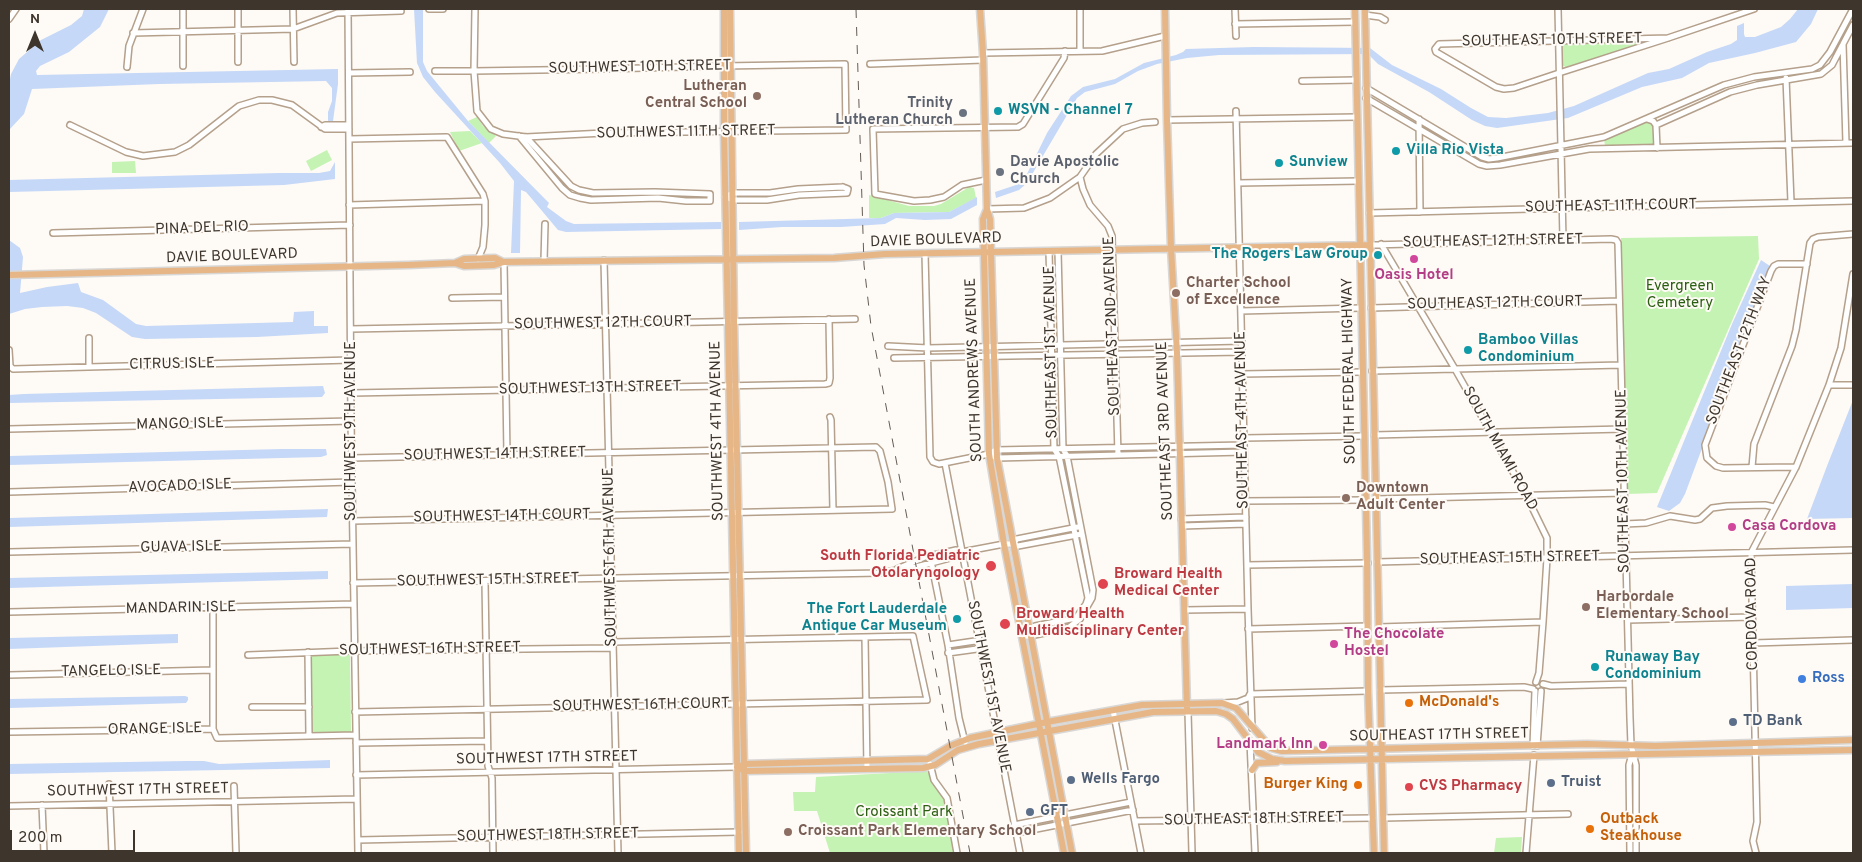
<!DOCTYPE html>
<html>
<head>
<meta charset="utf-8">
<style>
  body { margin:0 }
  #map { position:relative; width:1862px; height:862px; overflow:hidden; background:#fefaf6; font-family:Overpass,sans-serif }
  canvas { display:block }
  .frame { position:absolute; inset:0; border:10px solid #3e362d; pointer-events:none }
  .north { position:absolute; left:10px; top:10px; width:50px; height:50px; -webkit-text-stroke:4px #fefaf6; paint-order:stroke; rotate:0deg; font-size:14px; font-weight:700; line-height:20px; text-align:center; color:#3e362d }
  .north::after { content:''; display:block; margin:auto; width:18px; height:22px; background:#3e362d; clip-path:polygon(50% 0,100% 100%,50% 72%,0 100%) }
  .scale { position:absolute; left:10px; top:830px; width:125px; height:22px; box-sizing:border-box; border:2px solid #3e362d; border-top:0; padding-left:6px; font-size:15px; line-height:18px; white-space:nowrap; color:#3e362d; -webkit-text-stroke:4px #fefaf6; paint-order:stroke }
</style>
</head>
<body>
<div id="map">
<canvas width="1862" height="862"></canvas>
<div class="frame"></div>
<div class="north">N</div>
<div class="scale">200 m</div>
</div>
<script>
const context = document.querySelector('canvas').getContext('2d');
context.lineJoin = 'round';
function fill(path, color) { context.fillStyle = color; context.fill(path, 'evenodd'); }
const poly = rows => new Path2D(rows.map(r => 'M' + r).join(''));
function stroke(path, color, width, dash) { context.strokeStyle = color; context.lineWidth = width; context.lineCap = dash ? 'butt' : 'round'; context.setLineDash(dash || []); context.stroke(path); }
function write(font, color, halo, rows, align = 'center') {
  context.font = font + ' Overpass,sans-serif'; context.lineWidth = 4; context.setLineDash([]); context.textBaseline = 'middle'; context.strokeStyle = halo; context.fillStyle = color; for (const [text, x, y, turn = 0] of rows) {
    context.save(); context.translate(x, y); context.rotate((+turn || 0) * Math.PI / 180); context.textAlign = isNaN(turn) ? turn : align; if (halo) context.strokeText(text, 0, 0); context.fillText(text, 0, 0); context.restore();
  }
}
fill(poly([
  [1637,40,1639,43,1637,46,1567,68,1562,65,1561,45,1564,43],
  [477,117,483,126,496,136,489,143,468,121],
  [1647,121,1653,124,1654,127,1654,142,1652,146,1607,147,1605,145,1604,140,1608,138],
  [470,131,482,143,459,151,450,132],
  [327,150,332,160,311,171,306,161],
  [135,161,136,173,112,173,112,162],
  [969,187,974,188,976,198,949,212,894,213,881,218,869,218,869,195,909,206,934,206,941,204],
  [1758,236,1759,259,1657,493,1626,494,1621,238],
  [348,653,350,654,351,732,315,734,312,730,312,655],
  [927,771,943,797,955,853,830,853,817,811,794,811,793,792,815,792,816,777],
  [1522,837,1521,853,1494,853,1496,838]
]), '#c4f3b3');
fill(poly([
  [84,9,109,9,100,27,69,52,40,66,36,71,37,75,338,69,338,84,333,121,328,121,328,112,332,101,332,88,326,81,159,84,32,89,24,114,9,130,9,84,11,74,19,59,41,40,71,25,82,16],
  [414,9,423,9,423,62,427,71,468,121,549,203,547,207,566,221,574,224,721,222,721,229,566,232,558,230,532,199,526,192,521,190,520,253,511,253,514,181,500,163,435,92,423,77,417,63],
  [1798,9,1818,9,1811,24,1796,42,1755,53,1709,63,1682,78,1642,87,1568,118,1497,128,1485,126,1472,120,1429,92,1378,64,1368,54,1219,55,1187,58,1157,64,1138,71,1115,84,1085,92,1077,98,1027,183,1019,190,996,198,995,192,1019,184,1026,176,1047,133,1071,96,1083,87,1115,79,1144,63,1176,55,1183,52,1186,49,1254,47,1370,48,1392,65,1441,89,1471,108,1488,117,1506,118,1548,113,1574,106,1648,73,1669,69,1707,52,1731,44,1737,40,1737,26,1744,23,1744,34,1745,37,1755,37,1781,27,1790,19],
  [335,162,335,179,284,185,9,192,9,180,279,173,319,173,330,171],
  [977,197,977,205,951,219,925,220,896,218,885,224,841,227,782,227,739,230,739,222,881,218,894,213,949,212],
  [9,240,20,248,23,257,20,293,47,287,78,283,81,292,103,300,136,324,146,326,293,322,294,312,314,311,314,326,328,326,328,333,257,337,145,339,132,337,96,313,83,308,67,306,42,307,25,309,9,314],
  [1761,260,1770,266,1685,494,1680,503,1669,511,1657,507,1732,324],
  [323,386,325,393,322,397,9,403,9,395,24,394],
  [1853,400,1853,518,1807,519,1827,466],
  [282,449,326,449,327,455,321,457,9,465,9,456],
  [328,509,327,517,9,527,9,518],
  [328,571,328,579,9,588,9,578],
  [1853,584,1853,608,1786,610,1786,586],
  [178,634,178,643,9,649,9,638],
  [185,696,188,697,188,700,186,703,9,708,9,699],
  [330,760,330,768,9,774,9,764,187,761,204,761,219,764]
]), '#c5d8f7');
const minor = poly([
  [293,9,294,62],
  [348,9,351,421,358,853],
  [429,9,443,9],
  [1235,9,1236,36],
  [1558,9,1563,240],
  [1365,15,1380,17,1385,20],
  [9,19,16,9],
  [1235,24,1355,22],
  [133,33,293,29,337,13,401,11],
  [1668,38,1439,44,1435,49,1436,52,1496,87,1504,89,1514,88,1559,73,1668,38,1754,9],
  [1843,44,1846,143],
  [1080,51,1080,9],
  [983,53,1102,51,1165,36],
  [238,62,238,9],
  [870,64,983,60],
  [183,66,183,9],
  [127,67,129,46,143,9],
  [435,71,474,71,604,69,723,66,845,64,846,130,604,133,526,137,503,134,491,129,477,111,474,71,475,9],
  [349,73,410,72],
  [1786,78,1791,202],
  [1302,81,1356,80],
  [1366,88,1482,157,1489,159,1497,158,1604,137,1724,85,1754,77,1812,69,1820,65,1830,52,1853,9],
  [1366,98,1479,164,1487,166,1500,165,1589,149,1853,143],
  [1236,111,1248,609,1252,728],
  [1419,119,1420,212],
  [1647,119,1653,121,1656,125,1657,148],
  [1167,120,1357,117],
  [70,125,126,152,143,156,175,152,189,145,239,106,259,100,272,100,292,105,325,129,349,129],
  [1656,125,1730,92,1757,85,1821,74,1832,65,1853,25],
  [321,127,325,125,348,125],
  [519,136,562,188,570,195,580,198,591,200,658,198,686,201,710,201,710,194,655,192,593,193,579,190,571,186,526,137],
  [349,139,447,137,483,194,485,201,485,225,483,247,478,259],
  [1080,177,1083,189,1090,205,1108,226,1112,236,1118,455],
  [986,180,962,185,944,197,930,200,914,201,875,194,873,129,1018,127,1023,124,1064,58,1065,51],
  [1238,183,1359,181],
  [843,187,848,189,847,193,799,195,767,200,733,200,725,197,733,193,770,193,798,189,843,187],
  [349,205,485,201],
  [987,209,1024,208,1050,198,1080,177,1096,154,1123,129,1142,123,1155,122],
  [1369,213,1853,201],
  [53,233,350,225],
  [1381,244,1455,369,1526,495,1547,538,1547,558,1543,622,1539,673,1536,682],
  [1370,245,1611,239,1616,240,1618,243,1630,718,1631,745,1636,765,1636,853],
  [925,253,930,457,933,462,939,464,989,454,996,450,1244,445],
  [604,260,618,853],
  [544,261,545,224],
  [504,262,507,455],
  [452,298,504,297],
  [1371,308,1619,301],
  [1241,311,1361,308],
  [351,329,855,319],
  [89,338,89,367],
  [888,346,928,348,1242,341],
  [9,350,10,366,13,369,351,360],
  [894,358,1242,352],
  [1372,371,1621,365],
  [1242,374,1363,372],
  [1829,385,1853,385],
  [352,393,825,384,829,383,830,378,829,319],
  [830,417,831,420,833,510],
  [9,429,351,421],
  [1374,435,1623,429],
  [1244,438,1364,436],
  [989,454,997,458,1244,452],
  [352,458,876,447,880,451,888,482,892,509,353,521],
  [945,463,1020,853],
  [1752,467,1754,444,1792,346,1796,330,1810,243,1813,239,1818,237,1853,234],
  [1796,467,1723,468,1716,466,1707,458,1705,445,1771,271,1774,266,1778,264,1807,264],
  [9,492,352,482],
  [1376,499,1624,493],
  [1245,501,1366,500],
  [1181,519,1246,517],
  [1625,524,1646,523,1670,516,1695,520,1700,519,1712,508,1727,506,1765,505,1774,507],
  [1182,526,1246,524],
  [1013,544,1017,539,1078,527],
  [9,552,353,544],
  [930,556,948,645,959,718,965,742],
  [1377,562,1853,550],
  [1247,565,1368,563],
  [897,569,925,557,956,550,962,552],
  [485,582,488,766,492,778,493,853],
  [353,583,879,573,916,567,958,556,962,552,1004,544,1013,544,1018,546,1082,534],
  [1185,610,1248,609],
  [9,612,354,604],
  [1628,620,1752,617],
  [1379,627,1543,622],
  [1248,629,1368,626],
  [1022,636,1030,636,1068,628,1080,619,1092,598,1093,590,1067,456,1063,449,1058,251],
  [1022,636,1029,629,1035,626,1076,618,1086,604,1088,598,1059,456,1054,449,1049,251],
  [865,637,867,769],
  [1753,643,1853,640],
  [948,645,975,641,980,644,977,649,948,653],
  [308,652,309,736],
  [248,655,350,651,612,648],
  [9,675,213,670],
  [1543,684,1551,686,1629,684],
  [1380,690,1524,687,1533,689],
  [1224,703,1238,702,1248,698,1250,694,1368,691],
  [252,707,309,707],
  [1113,710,1141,853],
  [355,712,927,700,913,636,613,642],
  [1188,712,1192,853],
  [213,729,213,608],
  [9,732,213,729,217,738,356,735],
  [1250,742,1255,853],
  [356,743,487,741],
  [1533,746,1535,691],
  [1537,746,1541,691],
  [930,764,934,780,947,798,957,853],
  [356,775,737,767],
  [109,784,112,853],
  [234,786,236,853],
  [42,805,44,853],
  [9,806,357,799],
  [1383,818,1568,814],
  [1135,821,1373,818],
  [1014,825,1131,802],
  [1016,833,1133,810],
  [358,840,739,832],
  [1526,853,1534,755],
  [1630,853,1629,765,1632,754],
  [1756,853,1753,841,1757,822,1751,553,1796,467,1829,385,1841,348,1853,274]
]);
const major = poly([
  [724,9,724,133,739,853],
  [730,9,734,321,746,853],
  [980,9,983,53,987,209,990,219,997,458,1072,853],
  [1165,9,1167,120,1171,248,1177,353,1187,708],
  [1355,9,1367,554,1368,691,1374,853],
  [1365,9,1384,853],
  [987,209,983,219,989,454,1004,544,1064,853],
  [455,263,464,266,494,265,504,262,834,258,885,254,1370,245],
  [9,275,408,265,455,263,464,259,495,258,503,262],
  [737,767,745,771,923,768,935,765,958,750,979,744,1153,712,1216,711,1226,714,1233,719,1258,752,1272,759,1285,761,1853,750],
  [737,767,745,764,928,759,950,746,970,738,1047,722,1142,705,1222,703,1236,708,1271,748,1282,751,1587,744,1655,746,1853,740],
  [1252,770,1257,763,1277,762]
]);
stroke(minor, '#b4a08b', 8);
stroke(major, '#d8d7d5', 9);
stroke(minor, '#fff', 5);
stroke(major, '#e7b686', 6);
stroke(poly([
  [856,9,864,265,871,326,970,853]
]), '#635c54', 1, [9, 9]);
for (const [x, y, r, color] of [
  [757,96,5,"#8d6e63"],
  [998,111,5,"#0f9aa8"],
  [963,113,5,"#6b7280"],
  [1396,151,5,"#0f9aa8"],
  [1279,163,5,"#0f9aa8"],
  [1000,172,5,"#6b7280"],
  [1378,255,5,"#0f9aa8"],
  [1414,259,5,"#d1479c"],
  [1176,293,5,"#8d6e63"],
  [1468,350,5,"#0f9aa8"],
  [1346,498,5,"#8d6e63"],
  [1732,527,5,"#d1479c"],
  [991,566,6,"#e0444e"],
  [1103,584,6,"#e0444e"],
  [1586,607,5,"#8d6e63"],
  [957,619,5,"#0f9aa8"],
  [1005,624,6,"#e0444e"],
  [1334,644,5,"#d1479c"],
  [1595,667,5,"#0f9aa8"],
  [1802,679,5,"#3f7fe0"],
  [1409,703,5,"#e8710a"],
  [1733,722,5,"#5c6f8a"],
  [1323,745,5,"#d1479c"],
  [1071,780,5,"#5c6f8a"],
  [1551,783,5,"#5c6f8a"],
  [1358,785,5,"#e8710a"],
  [1409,787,5,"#e0444e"],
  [1030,812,5,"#5c6f8a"],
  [1590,829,5,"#e8710a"],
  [788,832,5,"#8d6e63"]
]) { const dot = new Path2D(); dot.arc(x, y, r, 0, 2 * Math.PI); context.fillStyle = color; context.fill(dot); stroke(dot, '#fefaf6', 2); }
write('15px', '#3e362d', '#fefaf6', [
  ["SOUTHEAST 10TH STREET",1552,41,-1],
  ["SOUTHWEST 10TH STREET",640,68,-1],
  ["SOUTHWEST 11TH STREET",686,133,-1],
  ["SOUTHEAST 11TH COURT",1611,207,-1],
  ["PINA DEL RIO",202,229,-2],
  ["DAVIE BOULEVARD",936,241,-2],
  ["SOUTHEAST 12TH STREET",1493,242,-1],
  ["DAVIE BOULEVARD",232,257,-2],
  ["SOUTHEAST 12TH COURT",1495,304,-1],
  ["SOUTHWEST 12TH COURT",603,324,-1],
  ["SOUTHEAST 2ND AVENUE",1113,326,-92],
  ["SOUTHEAST 12TH WAY",1740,351,-69],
  ["SOUTHEAST 1ST AVENUE",1052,352,-91],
  ["CITRUS ISLE",172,365,-1],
  ["SOUTH ANDREWS AVENUE",975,370,-92],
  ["SOUTH FEDERAL HIGHWAY",1350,371,-91],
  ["SOUTHWEST 13TH STREET",590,389,-1],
  ["SOUTHEAST 4TH AVENUE",1243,420,-91],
  ["MANGO ISLE",180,425,-1],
  ["SOUTHWEST 9TH AVENUE",352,431,-90],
  ["SOUTHWEST 4TH AVENUE",718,431,-91],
  ["SOUTHEAST 3RD AVENUE",1166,431,-92],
  ["SOUTH MIAMI ROAD",1499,449,61],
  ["SOUTHWEST 14TH STREET",495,455,-1],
  ["SOUTHEAST 10TH AVENUE",1624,481,-91],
  ["AVOCADO ISLE",180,487,-2],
  ["SOUTHWEST 14TH COURT",502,517,-1],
  ["GUAVA ISLE",181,548,-1],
  ["SOUTHWEST 6TH AVENUE",611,557,-91],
  ["SOUTHEAST 15TH STREET",1510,559,-1],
  ["SOUTHWEST 15TH STREET",488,581,-1],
  ["MANDARIN ISLE",181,609,-1],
  ["CORDOVA ROAD",1753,614,-91],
  ["SOUTHWEST 16TH STREET",430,650,-1],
  ["TANGELO ISLE",111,672,-1],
  ["SOUTHWEST 1ST AVENUE",988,687,79],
  ["SOUTHWEST 16TH COURT",641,706,-1],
  ["ORANGE ISLE",155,730,-1],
  ["SOUTHEAST 17TH STREET",1439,736,-1],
  ["SOUTHWEST 17TH STREET",547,759,-1],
  ["SOUTHWEST 17TH STREET",138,791,-1],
  ["SOUTHEAST 18TH STREET",1254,820,-1],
  ["SOUTHWEST 18TH STREET",548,836,-1]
]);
write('bold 15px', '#785e54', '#fefaf6', [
  ["Lutheran",747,87,"right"],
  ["Central School",747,104,"right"],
  ["Charter School",1186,284],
  ["of Excellence",1186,301],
  ["Downtown",1356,489],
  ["Adult Center",1356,506],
  ["Harbordale",1596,598],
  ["Elementary School",1596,615],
  ["Croissant Park Elementary School",798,832]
], 'left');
write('bold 15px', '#5b616d', '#fefaf6', [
  ["Trinity",953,104],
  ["Lutheran Church",953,121],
  ["Davie Apostolic",1010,163,"left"],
  ["Church",1010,180,"left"]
], 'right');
write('bold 15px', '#0d838f', '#fefaf6', [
  ["WSVN - Channel 7",1008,111],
  ["Villa Rio Vista",1406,151],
  ["Sunview",1289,163],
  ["The Rogers Law Group",1368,255,"right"],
  ["Bamboo Villas",1478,341],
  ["Condominium",1478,358],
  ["The Fort Lauderdale",947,610,"right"],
  ["Antique Car Museum",947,627,"right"],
  ["Runaway Bay",1605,658],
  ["Condominium",1605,675]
], 'left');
write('bold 15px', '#b23c85', '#fefaf6', [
  ["Oasis Hotel",1414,276,"center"],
  ["Casa Cordova",1742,527],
  ["The Chocolate",1344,635],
  ["Hostel",1344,652],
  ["Landmark Inn",1313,745,"right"]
], 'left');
write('15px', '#2a5e10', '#fefaf6', [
  ["Evergreen",1680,287],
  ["Cemetery",1680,304],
  ["Croissant Park",904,813]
]);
write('bold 15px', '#be3a42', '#fefaf6', [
  ["South Florida Pediatric",980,557,"right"],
  ["Otolaryngology",980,574,"right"],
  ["Broward Health",1114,575],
  ["Medical Center",1114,592],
  ["Broward Health",1016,615],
  ["Multidisciplinary Center",1016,632],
  ["CVS Pharmacy",1419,787]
], 'left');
write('bold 15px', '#366cbe', '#fefaf6', [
  ["Ross",1812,679]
], 'left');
write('bold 15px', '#c56008', '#fefaf6', [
  ["McDonald's",1419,703],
  ["Burger King",1348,785,"right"],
  ["Outback",1600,820],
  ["Steakhouse",1600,837]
], 'left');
write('bold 15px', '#4e5e75', '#fefaf6', [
  ["TD Bank",1743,722],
  ["Wells Fargo",1081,780],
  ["Truist",1561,783],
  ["GFT",1040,812]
], 'left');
</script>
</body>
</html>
